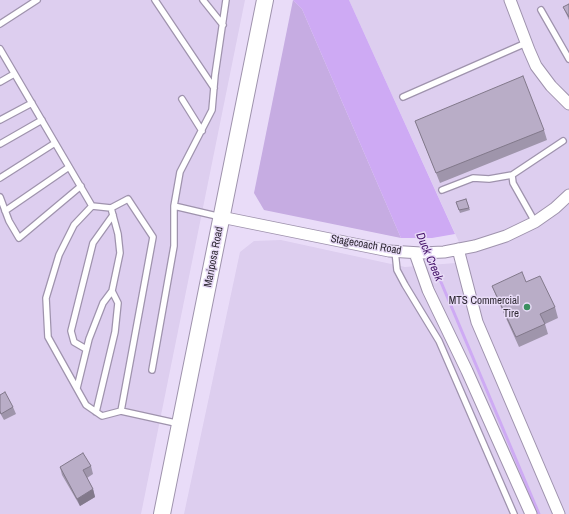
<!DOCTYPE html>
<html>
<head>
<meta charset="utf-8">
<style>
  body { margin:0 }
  canvas { display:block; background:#e9dcf8 }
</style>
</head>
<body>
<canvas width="569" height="514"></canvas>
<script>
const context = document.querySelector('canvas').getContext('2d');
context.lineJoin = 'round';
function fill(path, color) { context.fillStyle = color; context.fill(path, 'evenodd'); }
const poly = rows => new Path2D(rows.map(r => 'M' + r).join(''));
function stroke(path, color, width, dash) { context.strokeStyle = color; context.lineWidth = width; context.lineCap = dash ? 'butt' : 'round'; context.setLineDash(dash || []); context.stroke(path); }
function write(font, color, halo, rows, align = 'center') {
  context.font = font + ' "Archivo Narrow",sans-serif'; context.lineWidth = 3; context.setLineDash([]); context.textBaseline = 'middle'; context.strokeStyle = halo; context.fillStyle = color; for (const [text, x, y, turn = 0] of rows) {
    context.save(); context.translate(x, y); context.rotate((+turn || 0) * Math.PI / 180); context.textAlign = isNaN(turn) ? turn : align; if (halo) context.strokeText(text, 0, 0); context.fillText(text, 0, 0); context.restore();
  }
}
fill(poly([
  [0,0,245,0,141,514,0,514],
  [349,0,569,0,569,514,184,514,240,252,254,241,281,240,405,267,468,262]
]), '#ddceef');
fill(poly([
  [293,0,302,9,401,238,264,210,254,193]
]), '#c6ace2');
fill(poly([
  [293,0,349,0,455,234,432,238,401,238,302,9]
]), '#ceaaf4');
stroke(poly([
  [421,236,428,251],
  [430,256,539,514]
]), '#ceaaf4', 3);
const lane = poly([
  [155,0,214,88],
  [203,0,223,25],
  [541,10,569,59],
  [0,24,37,0],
  [0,49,92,206,111,208,128,199,153,237,121,411,180,424],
  [0,82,14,74],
  [403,97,526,43],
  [182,99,202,131],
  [0,120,32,103],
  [0,144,42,120],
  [0,178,55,143],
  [442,190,473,178,489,179,512,175],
  [0,197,9,221,19,238,81,186],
  [92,206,74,225,59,255,46,298,48,337,86,405,102,416,121,411],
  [5,211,69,167],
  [221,217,174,206,180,172,212,110,215,75,226,0],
  [535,222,513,183,512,175,563,141],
  [395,251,397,270,405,285,439,341,514,514],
  [86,349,74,342,71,331,93,243,113,215],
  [152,370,174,246,174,206],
  [77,388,89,339,103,303,112,291],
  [96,412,115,332,118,303,112,291,120,253,118,234,111,208]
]);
const street = poly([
  [510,0,529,50,536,66,551,86,569,104],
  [221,217,389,251,421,253,444,252,475,246,506,236,535,222,555,208,569,195],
  [458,249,477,322,559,514],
  [415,253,428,290,467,371,531,514]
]);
const secondary = poly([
  [162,514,265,0]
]);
stroke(lane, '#9f93ad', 8);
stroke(street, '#9f93ad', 13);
stroke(secondary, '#9f93ad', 18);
stroke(lane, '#fff', 5.5);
stroke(street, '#fff', 11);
stroke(secondary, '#fff', 16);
fill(poly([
  [569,4,569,20,563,7],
  [415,121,544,130,547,140,440,183],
  [466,199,470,210,460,213,456,202],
  [526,282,555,307,558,318,545,324,548,334,519,347,496,296,492,286],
  [0,395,13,407,16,414,4,420,0,413],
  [91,466,93,474,87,478,93,489,95,497,80,506,62,475,60,467]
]), '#9f95ab');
fill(poly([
  [93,489,95,497,80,506,77,499]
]), '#82798b');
const building = poly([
  [569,4,569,17,563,7,569,4],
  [523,76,544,130,436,173,415,121,523,76],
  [466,199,469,208,459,210,456,202,466,199],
  [522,272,526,282,540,276,555,307,540,314,545,324,516,337,492,286,522,272],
  [5,392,13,407,1,414,0,411,0,395,5,392],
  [83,453,91,466,83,470,93,489,77,499,60,467,83,453]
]);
fill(building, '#b9adc7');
stroke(building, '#82798b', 1);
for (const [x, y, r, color] of [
  [527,307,4,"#3c8f60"]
]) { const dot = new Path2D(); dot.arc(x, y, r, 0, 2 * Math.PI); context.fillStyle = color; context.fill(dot); stroke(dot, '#e9dcf8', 1.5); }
write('11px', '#302b35', '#e9dcf8', [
  ["Stagecoach Road",366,245,10],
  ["Mariposa Road",214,257,-79]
]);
write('11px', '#302b35', '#e9dcf8', [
  ["MTS Commercial",519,301],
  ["Tire",519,314]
], 'right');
write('italic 12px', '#441268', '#e9dcf8', [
  ["Duck Creek",429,257,67]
]);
</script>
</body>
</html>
